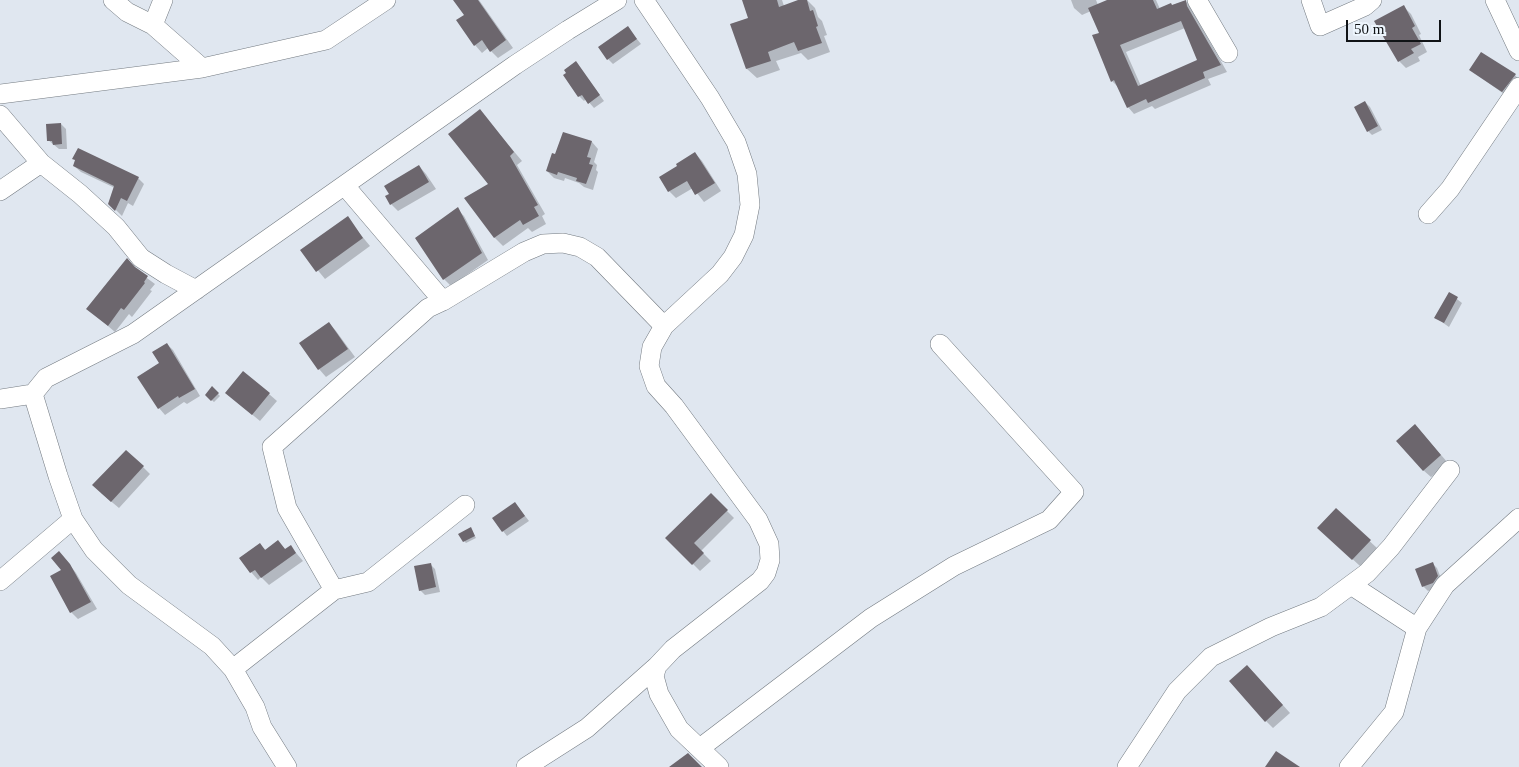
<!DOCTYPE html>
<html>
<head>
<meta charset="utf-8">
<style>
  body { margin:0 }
  #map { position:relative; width:1519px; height:767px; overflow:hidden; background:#e0e7f0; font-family:"Times New Roman",serif }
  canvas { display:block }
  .scale { position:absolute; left:1346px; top:20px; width:95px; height:22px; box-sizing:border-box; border:2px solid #101316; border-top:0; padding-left:6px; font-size:15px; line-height:18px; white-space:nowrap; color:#101316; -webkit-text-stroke:4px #edf5fd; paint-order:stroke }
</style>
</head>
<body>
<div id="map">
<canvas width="1519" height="767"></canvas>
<div class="scale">50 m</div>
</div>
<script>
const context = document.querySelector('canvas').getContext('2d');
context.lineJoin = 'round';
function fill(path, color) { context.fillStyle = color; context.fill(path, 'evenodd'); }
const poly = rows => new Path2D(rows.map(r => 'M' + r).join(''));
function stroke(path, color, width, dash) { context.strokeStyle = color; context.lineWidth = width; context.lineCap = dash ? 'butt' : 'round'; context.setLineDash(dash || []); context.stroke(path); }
fill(poly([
  [462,0,479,0,513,48,498,58,488,48,482,53,475,45],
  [743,0,782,0,784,6,802,0,807,0,815,8,818,17,822,21,827,35,824,36,830,52,808,60,801,53,776,61,780,70,757,78,747,69,732,25,749,19],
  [1071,0,1096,0,1098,5,1110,0,1156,0,1160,9,1185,1,1192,8,1194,14,1227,72,1208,79,1211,85,1155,109,1152,106,1134,114,1128,107,1118,87,1112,81,1100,33,1091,11,1082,15,1074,8],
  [1185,28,1199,61,1141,86,1126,52],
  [1404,7,1411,14,1421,34,1419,35,1427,52,1418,57,1420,61,1406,68,1399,61],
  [628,28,641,44,613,64,608,59],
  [576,63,604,101,594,108,586,99,584,101,579,96,565,76],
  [1470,70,1515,75,1519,80,1507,96],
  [1365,102,1370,107,1382,130,1372,135,1368,131],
  [480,111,522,161,517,165,545,214,542,216,546,224,532,232,528,228,503,246,495,238,465,199,490,184],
  [61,124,66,129,67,149,59,149,48,140],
  [592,142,598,149,594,162,597,165,596,170,598,172,593,190,584,187,579,183,565,178,564,181,554,178,547,171,556,156],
  [695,153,702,161,721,191,704,202,693,188,676,198,669,191],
  [76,161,138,178,144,184,133,206,128,203,122,216,110,204,115,188,81,172,74,166],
  [419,166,426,174,436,189,398,211,391,204],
  [457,209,464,216,488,260,451,286,444,279],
  [347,218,370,246,325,279,302,251],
  [136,270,155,284,150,290,152,291,132,317,129,314,115,332,88,309],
  [1449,293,1462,303,1449,327,1436,318],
  [329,323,336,331,355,357,326,377,319,369],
  [167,344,173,350,200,396,187,404,184,402,165,415,159,408,160,364],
  [212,388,220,396,214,402,206,395],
  [226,393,269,394,277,401,260,421],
  [1422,433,1448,463,1431,477,1423,470],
  [143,467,150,474,119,508,101,493],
  [711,495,734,518,701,551,711,561,700,571,667,538],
  [515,503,529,521,507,536,503,531],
  [1336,510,1377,548,1360,566,1319,528],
  [471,529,476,538,466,543,464,541],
  [278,542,286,550,291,547,303,561,269,585,261,577,258,580,251,572,260,545,266,550],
  [66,560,76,573,97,609,78,619,71,612,63,570],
  [1432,563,1437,568,1442,581,1438,587,1428,591,1423,586],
  [430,564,435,569,440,592,425,595,420,590],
  [1254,673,1290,713,1273,728,1266,721]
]), '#0003');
fill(poly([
  [453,0,478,0,506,40,490,52,482,40,474,46,456,20,464,15],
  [742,0,777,0,779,7,798,0,807,0,810,11,813,10,818,26,816,27,822,43,798,51,794,42,768,52,771,61,746,69,730,24,748,18],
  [1107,0,1153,0,1157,9,1171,3,1172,5,1186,0,1187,6,1221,65,1203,72,1205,78,1148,103,1146,99,1127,108,1114,80,1111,82,1092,35,1099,33,1088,8],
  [1181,21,1197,60,1138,86,1120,45],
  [1404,5,1415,26,1412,28,1421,44,1411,49,1414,53,1398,62,1374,21],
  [628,26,637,39,607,60,598,47],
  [1481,52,1516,74,1502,92,1469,70],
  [576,61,600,95,588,104,582,95,578,97,563,75,566,73,564,70],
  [1365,101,1378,126,1367,132,1354,107],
  [480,109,514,152,510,156,538,205,534,207,539,216,523,225,520,220,494,238,464,198,488,184,448,134],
  [61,123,62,144,53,145,52,141,47,141,46,124],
  [563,132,592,141,587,157,591,158,589,164,593,165,586,184,576,181,577,178,558,172,557,175,546,171,552,153,555,154],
  [78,148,139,177,127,201,121,198,115,211,108,204,114,186,73,166,75,160,72,159],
  [695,152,715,183,695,195,687,181,668,192,659,177,677,166,676,164],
  [419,165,429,182,390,205,385,196,389,194,384,186],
  [458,207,482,253,443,280,415,238],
  [348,216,363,238,316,272,300,250],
  [127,258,135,267,148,276,144,282,145,283,124,310,121,308,108,326,86,309],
  [1449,292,1458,297,1444,323,1434,318],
  [329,322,348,349,318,370,299,343],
  [167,343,195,389,179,398,178,396,158,409,137,377,159,363,152,352],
  [243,371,270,393,252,415,225,393],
  [212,386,219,393,211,401,205,395],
  [1415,424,1441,455,1423,471,1396,441],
  [126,450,144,466,111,502,92,485],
  [711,493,728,510,694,543,704,553,692,565,665,538],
  [515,502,525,516,502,532,492,518],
  [1336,508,1371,540,1352,560,1317,528],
  [471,527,475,536,463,542,458,534],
  [278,540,285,549,291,545,296,553,261,578,255,570,250,573,239,558,260,543,265,550],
  [59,551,70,564,91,602,70,613,50,576,61,570,51,558],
  [1433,562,1438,576,1433,583,1422,587,1415,569],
  [431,563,436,587,419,591,414,566],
  [1247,665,1283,705,1265,722,1229,681],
  [1276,751,1300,767,1265,767],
  [688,753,702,767,669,767]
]), '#6c666d');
const minor = poly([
  [113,0,127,12,153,25,202,68],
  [644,0,710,98,736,142,747,174,750,205,744,235,733,257,720,274,664,326,652,347,649,366,656,386,674,406,758,520,769,544,770,560,766,573,760,581,673,649,657,666,654,676,659,694,679,729,719,767],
  [1197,0,1228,53],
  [1311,0,1320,26,1365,6,1372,0],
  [1495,0,1519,51],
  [153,25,163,0],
  [0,94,202,68,326,40,386,0],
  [0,115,41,163,80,194,116,227,141,258,166,274,196,290],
  [345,186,443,301],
  [0,191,41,163],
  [1428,214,1450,189,1519,87],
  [33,394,58,476,73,519,94,550,129,585,212,646,233,669,255,707,262,727,287,767],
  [0,399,33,394,46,378,133,334,515,65,568,30,617,0],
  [0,581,73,519],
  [1351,585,1417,628],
  [334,590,287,508,272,447,428,308,443,301,524,252,543,244,563,243,580,247,597,257,664,326],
  [233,669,334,590,368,582,465,505],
  [700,748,871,618,954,566,1049,520,1074,492,940,344],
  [526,767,587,728,657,666],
  [1127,767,1177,691,1211,657,1271,627,1321,607,1367,573,1391,547,1450,470],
  [1349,767,1394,712,1417,628,1445,585,1519,518]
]);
stroke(minor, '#737a81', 20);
stroke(minor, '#fff', 19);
</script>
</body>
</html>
